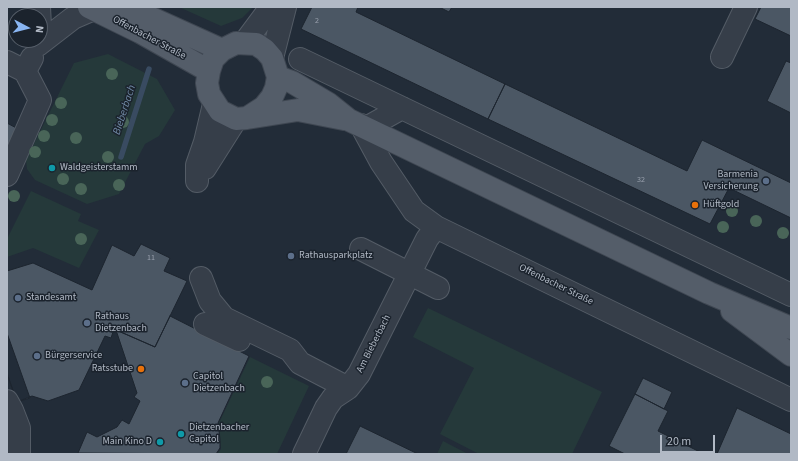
<!DOCTYPE html>
<html>
<head>
<meta charset="utf-8">
<style>
  body { margin:0 }
  #map { position:relative; width:798px; height:461px; overflow:hidden; background:#222c38; font-family:"Source Sans 3",sans-serif }
  canvas { display:block }
  .frame { position:absolute; inset:0; border:8px solid #b1b9c5; pointer-events:none }
  .north { position:absolute; left:8px; top:8px; width:40px; height:40px; box-sizing:border-box; background:#1b232d; border:1px solid #575f6a; border-radius:50%; rotate:97deg; font-size:11px; font-weight:700; line-height:16px; text-align:center; color:#b1b9c5 }
  .north::after { content:''; display:block; margin:auto; width:14px; height:18px; background:#89b5f2; clip-path:polygon(50% 0,100% 100%,50% 72%,0 100%) }
  .scale { position:absolute; left:660px; top:435px; width:55px; height:18px; box-sizing:border-box; border:2px solid #b1b9c5; border-top:0; padding-left:5px; font-size:12px; line-height:14px; white-space:nowrap; color:#b1b9c5; -webkit-text-stroke:3px #1b232d; paint-order:stroke }
</style>
</head>
<body>
<div id="map">
<canvas width="798" height="461"></canvas>
<div class="frame"></div>
<div class="north">N</div>
<div class="scale">20 m</div>
</div>
<script>
const context = document.querySelector('canvas').getContext('2d');
context.lineJoin = 'round';
function fill(path, color) { context.fillStyle = color; context.fill(path, 'evenodd'); }
const poly = rows => new Path2D(rows.map(r => 'M' + r).join(''));
function stroke(path, color, width, dash) { context.strokeStyle = color; context.lineWidth = width; context.lineCap = dash ? 'butt' : 'round'; context.setLineDash(dash || []); context.stroke(path); }
function write(font, color, halo, rows, align = 'center') {
  context.font = font + ' "Source Sans 3",sans-serif'; context.lineWidth = 3; context.setLineDash([]); context.textBaseline = 'middle'; context.strokeStyle = halo; context.fillStyle = color; for (const [text, x, y, turn = 0] of rows) {
    context.save(); context.translate(x, y); context.rotate((+turn || 0) * Math.PI / 180); context.textAlign = isNaN(turn) ? turn : align; if (halo) context.strokeText(text, 0, 0); context.fillText(text, 0, 0); context.restore();
  }
}
fill(poly([
  [179,7,253,7,242,18,221,26],
  [108,54,157,79,175,110,159,136,145,144,119,194,87,204,35,180,27,169,26,160,74,63],
  [31,191,81,214,78,221,99,230,79,268,33,248,7,257,7,239],
  [428,308,602,392,572,454,479,454,440,434,474,368,413,337],
  [250,357,309,386,277,454,217,454,221,449,218,425],
  [443,441,468,454,437,454]
]), '#25393a');
stroke(poly([
  [121,157,149,69]
]), '#394b61', 5.5);
const building = poly([
  [312,7,358,7,356,12,505,84,488,119,301,29,312,7],
  [439,7,452,7,449,12,439,7],
  [761,7,791,7,791,36,755,19,761,7],
  [786,61,791,63,791,113,767,101,786,61],
  [505,84,687,171,702,140,791,183,791,218,729,188,710,224,488,119,505,84],
  [7,123,20,130,7,156,7,123],
  [141,244,170,258,164,271,187,281,155,347,114,329,111,338,105,336,79,390,48,401,32,396,17,402,7,374,7,271,33,263,92,290,112,245,134,256,141,244],
  [170,316,249,356,218,423,220,439,220,448,216,454,78,453,87,432,97,437,117,427,122,420,129,424,140,401,134,397,137,393,116,330,155,347,170,316],
  [7,333,30,398,17,402,7,373,7,333],
  [643,378,672,392,664,409,635,394,643,378],
  [635,394,668,411,658,431,704,454,625,454,609,446,635,394],
  [737,408,791,434,791,454,717,454,737,408],
  [360,426,418,454,346,454,360,426]
]);
fill(building, '#4b5764');
stroke(building, '#1d252f', 1);
const minor = poly([
  [39,7,40,26],
  [245,42,271,7],
  [38,45,73,18,94,9],
  [722,57,746,7],
  [272,58,285,7],
  [300,59,791,295],
  [7,62,25,71,32,58],
  [361,125,381,162,414,211,436,227,791,400],
  [366,128,402,108],
  [205,168,236,119],
  [7,175,40,100,25,71],
  [197,181,197,165,205,142,214,104],
  [361,249,438,288],
  [201,278,210,301,224,318,290,350,300,363,348,388],
  [205,324,239,340],
  [7,401,12,410,19,428,19,454],
  [304,454,326,408,333,398,348,388,359,374,427,239,436,227]
]);
const major = poly([
  [89,7,140,32,209,71],
  [127,7,222,50],
  [278,77,292,82,329,104,349,120,709,293,791,328],
  [247,118,264,107,272,97,276,88,278,77,272,58,265,50,256,44,236,43,222,50,213,59,209,71,207,83,209,94,220,111,236,119,247,118,298,110,344,119],
  [732,311,791,355]
]);
stroke(minor, '#545c66', 24);
stroke(major, '#3f4752', 24);
stroke(minor, '#363e49', 22);
stroke(major, '#545d69', 22);
context.fillStyle = '#496558';
for (const [x, y] of [
  [112,74],
  [61,103],
  [52,120],
  [123,122],
  [44,136],
  [76,138],
  [35,152],
  [108,157],
  [63,179],
  [119,185],
  [81,189],
  [14,196],
  [732,211],
  [756,221],
  [723,227],
  [783,233],
  [81,239],
  [267,382]
]) { context.beginPath(); context.arc(x, y, 6, 0, 2 * Math.PI); context.fill(); }
for (const [x, y, r, color] of [
  [52,168,4,"#0f9aa8"],
  [766,181,4,"#5c6f8a"],
  [695,205,4,"#e8710a"],
  [291,256,4,"#5c6f8a"],
  [18,298,4,"#5c6f8a"],
  [87,323,4,"#5c6f8a"],
  [37,356,4,"#5c6f8a"],
  [141,369,4,"#e8710a"],
  [185,383,4,"#5c6f8a"],
  [181,434,4,"#0f9aa8"],
  [160,442,4,"#0f9aa8"]
]) { const dot = new Path2D(); dot.arc(x, y, r, 0, 2 * Math.PI); context.fillStyle = color; context.fill(dot); stroke(dot, '#1b232d', 1.5); }
write('8px', '#98a0ad', null, [
  ["2",317,21],
  ["32",641,180],
  ["11",151,258]
]);
write('10px', '#b1b9c5', '#1b232d', [
  ["Offenbacher Straße",149,38,28],
  ["Offenbacher Straße",556,285,26],
  ["Am Bieberbach",374,344,-63]
]);
write('10px', '#b1b9c5', '#1b232d', [
  ["Waldgeisterstamm",60,168],
  ["Barmenia",758,175,"right"],
  ["Versicherung",758,187,"right"],
  ["Hüftgold",703,205],
  ["Rathausparkplatz",299,256],
  ["Standesamt",26,298],
  ["Rathaus",95,317],
  ["Dietzenbach",95,329],
  ["Bürgerservice",45,356],
  ["Ratsstube",133,369,"right"],
  ["Capitol",193,377],
  ["Dietzenbach",193,389],
  ["Dietzenbacher",189,428],
  ["Capitol",189,440],
  ["Main Kino D",152,442,"right"]
], 'left');
write('italic 11px', '#728ba7', '#1b232d', [
  ["Bieberbach",125,110,-72]
]);
</script>
</body>
</html>
